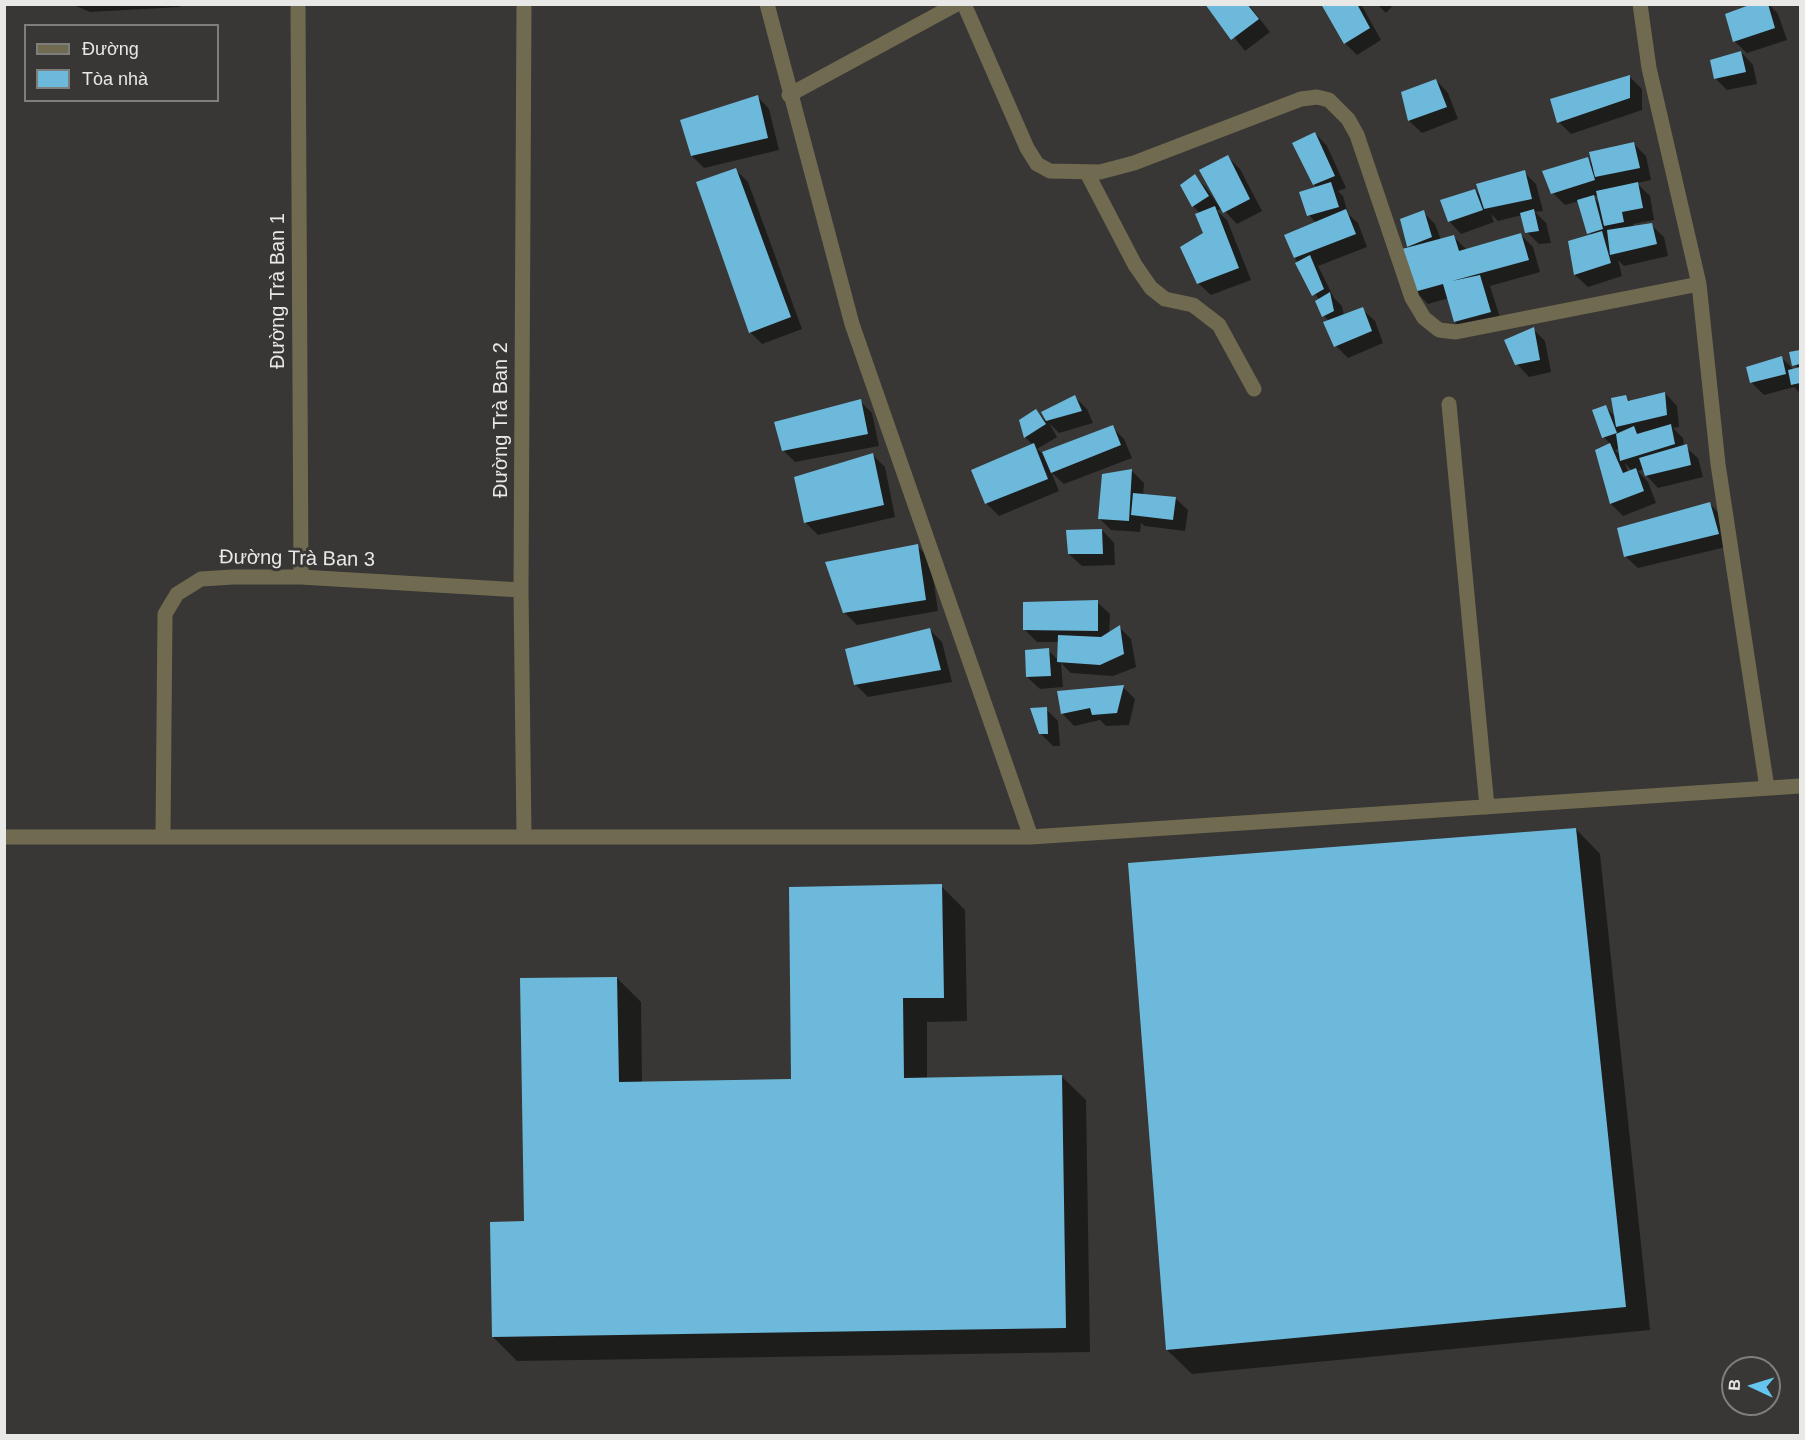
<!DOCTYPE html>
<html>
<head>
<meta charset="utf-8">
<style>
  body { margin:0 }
  #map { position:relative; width:1805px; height:1440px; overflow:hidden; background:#383735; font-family:Arial,sans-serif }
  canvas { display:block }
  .frame { position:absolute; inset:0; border:6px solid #e8e8e6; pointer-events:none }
  .legend { position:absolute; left:24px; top:24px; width:195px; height:78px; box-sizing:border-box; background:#383735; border:2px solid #7e7e7c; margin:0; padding:8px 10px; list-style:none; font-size:18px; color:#e8e8e6 }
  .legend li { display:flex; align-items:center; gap:12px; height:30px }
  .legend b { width:30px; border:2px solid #7e7e7c }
  .north { position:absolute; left:1721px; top:1356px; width:60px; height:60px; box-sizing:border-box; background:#383735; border:2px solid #7e7e7c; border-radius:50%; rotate:274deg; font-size:16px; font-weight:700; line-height:24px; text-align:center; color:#e8e8e6 }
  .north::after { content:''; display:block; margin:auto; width:21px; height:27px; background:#65c5ee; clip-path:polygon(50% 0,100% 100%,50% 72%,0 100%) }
</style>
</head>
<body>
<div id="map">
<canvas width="1805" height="1440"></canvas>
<div class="frame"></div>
<ul class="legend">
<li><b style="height:8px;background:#706b50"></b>Đường</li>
<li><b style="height:16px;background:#6db9db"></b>Tòa nhà</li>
</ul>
<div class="north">B</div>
</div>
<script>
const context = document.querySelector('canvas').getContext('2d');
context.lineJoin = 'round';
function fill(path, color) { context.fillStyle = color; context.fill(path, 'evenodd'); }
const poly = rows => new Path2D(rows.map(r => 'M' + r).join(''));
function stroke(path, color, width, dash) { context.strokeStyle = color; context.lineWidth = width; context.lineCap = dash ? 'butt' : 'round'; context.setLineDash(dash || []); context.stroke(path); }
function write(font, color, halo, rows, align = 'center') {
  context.font = font + ' Arial,sans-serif'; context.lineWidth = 6; context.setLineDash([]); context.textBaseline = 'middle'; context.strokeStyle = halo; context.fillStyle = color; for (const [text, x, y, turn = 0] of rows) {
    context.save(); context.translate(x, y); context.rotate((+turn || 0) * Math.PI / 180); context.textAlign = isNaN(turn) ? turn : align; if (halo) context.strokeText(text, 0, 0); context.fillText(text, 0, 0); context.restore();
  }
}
fill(poly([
  [71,4,181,4,180,7,90,12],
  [1208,4,1248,4,1270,32,1245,51],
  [1323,4,1361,4,1381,40,1357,55,1345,43],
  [1377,4,1394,4,1386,13],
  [1757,4,1769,4,1778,14,1787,40,1747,53,1734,41],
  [1741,52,1753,65,1757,84,1727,90,1715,78],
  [1630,77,1642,89,1642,110,1571,134,1559,122,1552,100],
  [1436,80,1448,93,1458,119,1422,133,1409,121,1402,93],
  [757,96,769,109,779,150,704,168,692,156],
  [1315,133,1327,146,1346,188,1338,191,1343,196,1348,214,1358,223,1367,247,1318,266,1334,298,1342,306,1344,316,1362,309,1375,321,1383,343,1348,358,1336,346,1329,321,1324,316,1319,300,1295,258,1316,223,1309,215,1317,188,1314,184],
  [1634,144,1646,156,1651,180,1637,183,1650,196,1654,220,1633,224,1634,227,1651,225,1664,237,1668,256,1624,266,1618,260,1622,276,1588,287,1575,275,1570,243,1591,236,1579,201,1565,205,1553,193,1587,159,1593,165],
  [1599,195,1600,204,1593,196],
  [1228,157,1240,169,1262,211,1237,224,1222,208,1217,211,1227,220,1251,280,1211,295,1198,283,1205,234,1200,213,1193,206,1195,176,1207,189,1218,205,1220,204],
  [735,169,748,182,802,329,762,344,750,332],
  [1524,172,1536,184,1543,211,1535,212,1546,223,1551,243,1539,244,1527,232,1522,215,1498,221,1491,214,1494,222,1461,234,1449,221,1475,190,1482,197],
  [1423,212,1435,224,1441,240,1454,237,1467,250,1521,235,1533,247,1540,272,1490,286,1502,324,1467,334,1455,322,1449,298,1428,304,1415,291,1401,220],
  [1533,329,1545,341,1551,372,1529,377,1517,364],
  [1800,351,1800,393,1794,387,1764,395,1751,382,1782,358,1794,370,1798,369,1791,354],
  [1665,393,1677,406,1679,427,1673,428,1683,438,1684,446,1698,458,1703,477,1658,488,1646,475,1644,469,1638,471,1648,482,1656,503,1623,516,1611,504,1597,451,1611,445,1604,437,1605,407,1616,417,1626,397,1631,402],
  [1620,448,1621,456,1615,450],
  [1625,463,1632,471,1628,472],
  [1075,397,1087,409,1093,423,1059,433,1049,423,1057,437,1037,449,1042,453,1112,427,1124,439,1132,458,1064,484,1051,472,1059,491,999,516,987,504,973,471,1033,445,1025,437,1036,411,1047,422,1043,412],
  [860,401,872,413,879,446,795,462,783,450],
  [873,455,885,467,895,517,818,535,805,522],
  [1132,471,1144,483,1143,495,1175,498,1188,510,1185,531,1145,526,1141,523,1140,532,1111,530,1099,518],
  [1709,503,1722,516,1730,546,1638,568,1625,556],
  [1102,530,1114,543,1115,565,1082,566,1069,554],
  [917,546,930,558,938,611,857,625,844,612],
  [1097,602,1110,614,1109,633,1119,627,1131,639,1136,667,1113,676,1071,673,1061,663,1063,687,1040,689,1027,677,1048,650,1058,660,1059,642,1037,642,1024,629],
  [930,630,942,642,952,682,868,697,855,684],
  [1123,687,1135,699,1129,725,1106,726,1100,720,1074,726,1062,713],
  [1046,709,1058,721,1060,746,1053,746,1040,733],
  [1576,829,1600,854,1650,1330,1192,1374,1167,1350],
  [941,886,965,910,967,1021,927,1022,927,1079,1061,1076,1086,1100,1090,1352,517,1361,493,1337,525,1223,617,978,641,1002,642,1083,793,1080]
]), '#0007');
fill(poly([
  [1205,4,1247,4,1259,19,1231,40],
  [1321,4,1357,4,1370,28,1344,44],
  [1752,4,1768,4,1775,28,1733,42,1725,14],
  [1741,51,1746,72,1714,79,1710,60],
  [1630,75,1630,98,1557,123,1550,99],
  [1436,79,1447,107,1408,121,1401,92],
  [758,95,768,138,691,156,680,120],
  [1315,132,1335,176,1313,185,1292,143],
  [1634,142,1640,168,1595,177,1589,152],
  [1228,155,1250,199,1223,213,1199,170],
  [1588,157,1595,180,1551,194,1542,171],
  [736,168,791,317,749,333,696,182],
  [1525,170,1532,199,1484,209,1476,184],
  [1195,174,1209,196,1192,207,1180,185],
  [1331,182,1339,207,1307,216,1299,192],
  [1638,182,1643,208,1622,212,1624,222,1604,226,1596,191],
  [1475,189,1483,210,1448,222,1440,200],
  [1594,195,1603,229,1587,234,1577,200],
  [1215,206,1239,268,1197,284,1180,247,1203,233,1195,214],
  [1346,209,1356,234,1294,258,1284,235],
  [1534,209,1539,231,1525,233,1520,213],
  [1424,210,1432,237,1407,247,1400,219],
  [1652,223,1657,244,1610,255,1607,230],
  [1602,231,1611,263,1574,275,1568,241],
  [1521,233,1529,260,1452,281,1480,275,1491,312,1454,322,1443,284,1414,292,1402,249,1454,235,1459,251],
  [1310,255,1324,289,1312,296,1295,263],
  [1330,292,1334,311,1322,317,1315,301],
  [1363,307,1372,331,1334,347,1323,322],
  [1534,327,1540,360,1515,365,1504,340],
  [1800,350,1800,364,1792,366,1789,352],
  [1782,356,1786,374,1750,383,1746,367],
  [1800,367,1800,383,1791,385,1788,370],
  [1665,392,1667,415,1616,427,1611,398,1626,395,1628,401],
  [1075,395,1082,411,1046,421,1041,412],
  [861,399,868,434,782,451,774,422],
  [1606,405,1617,433,1602,438,1592,410],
  [1036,409,1046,424,1024,438,1019,420],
  [1671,424,1675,444,1620,461,1616,434,1634,426,1637,434],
  [1113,425,1121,445,1051,473,1042,452],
  [1034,443,1048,479,985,504,971,470],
  [1610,443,1623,473,1636,468,1644,491,1610,504,1595,450],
  [1687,444,1691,465,1645,476,1639,458],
  [873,453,884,505,804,523,794,477],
  [1132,469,1129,521,1098,519,1102,474],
  [1133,493,1176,497,1173,520,1131,515],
  [1710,502,1719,534,1624,557,1617,528],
  [1102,529,1103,554,1068,554,1066,530],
  [918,544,926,600,843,613,825,562],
  [1098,600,1098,631,1023,630,1023,602],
  [1120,625,1124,654,1100,665,1057,662,1058,635,1101,637],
  [930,628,941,670,854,685,845,649],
  [1049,648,1051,676,1026,677,1025,650],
  [1124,685,1117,713,1092,715,1090,708,1061,714,1057,691],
  [1047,707,1048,734,1039,734,1030,708],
  [1576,828,1626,1307,1166,1350,1128,863],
  [942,884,944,998,903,998,904,1078,1062,1075,1066,1328,492,1337,490,1222,524,1221,520,978,617,977,619,1082,791,1079,789,887]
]), '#6db9db');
stroke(poly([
  [298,4,301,577],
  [524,4,521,590,524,836],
  [767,4,852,324,1031,837],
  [964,4,1027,148,1037,164,1050,171,1100,172,1134,163,1301,99,1317,97,1329,100,1348,119,1357,135,1412,298,1424,318,1439,330,1456,332,1699,284],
  [1640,4,1649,68,1699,284,1718,464,1767,788],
  [789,95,957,4],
  [1087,173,1135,265,1151,288,1165,299,1193,305,1219,325,1254,389],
  [1449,404,1487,807],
  [163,835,165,614,177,594,201,579,233,577,301,577,521,590],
  [4,837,1031,837,1800,786]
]), '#706b50', 15);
write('20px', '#e8e8e6', '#383735', [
  ["Đường Trà Ban 1",278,291,-90],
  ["Đường Trà Ban 2",501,420,-90],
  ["Đường Trà Ban 3",297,559,1]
]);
</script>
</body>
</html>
